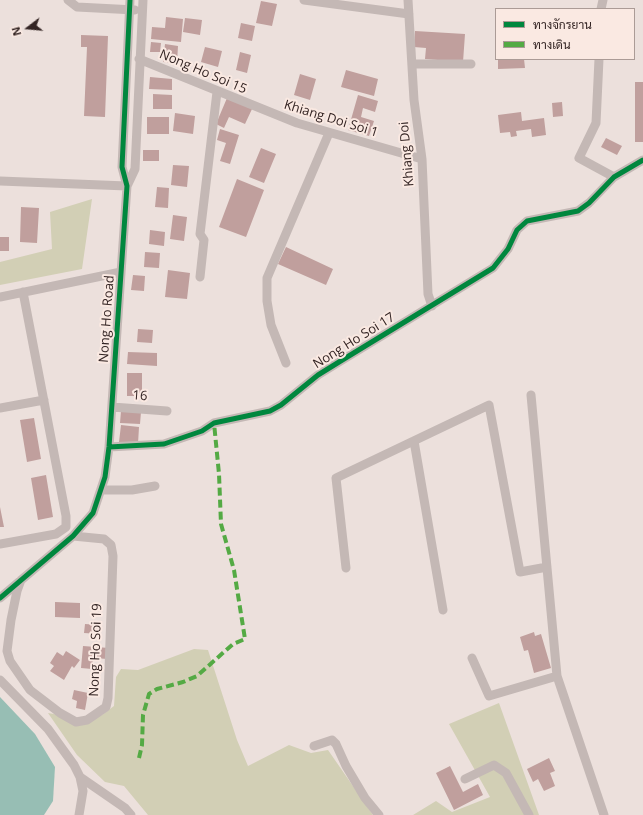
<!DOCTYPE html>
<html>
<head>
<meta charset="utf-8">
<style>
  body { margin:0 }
  #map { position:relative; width:643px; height:815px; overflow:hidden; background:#ece0dc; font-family:"Open Sans",Sarabun,sans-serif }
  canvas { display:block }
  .legend { position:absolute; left:495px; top:8px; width:140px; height:52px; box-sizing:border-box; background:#fae9e2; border:1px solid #ab9b96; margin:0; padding:5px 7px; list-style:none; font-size:12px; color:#342524 }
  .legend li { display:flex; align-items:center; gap:8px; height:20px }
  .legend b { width:20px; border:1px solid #ab9b96 }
  .north { position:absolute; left:8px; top:8px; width:40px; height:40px; -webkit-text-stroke:3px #fae9e2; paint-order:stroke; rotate:254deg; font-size:11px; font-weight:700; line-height:16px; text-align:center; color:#342524 }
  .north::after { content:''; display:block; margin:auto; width:14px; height:18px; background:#342524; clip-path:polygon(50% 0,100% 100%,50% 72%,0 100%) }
</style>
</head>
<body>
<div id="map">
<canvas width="643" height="815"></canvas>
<ul class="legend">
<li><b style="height:5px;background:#00873e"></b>ทางจักรยาน</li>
<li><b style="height:5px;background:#54aa44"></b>ทางเดิน</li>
</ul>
<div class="north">N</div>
</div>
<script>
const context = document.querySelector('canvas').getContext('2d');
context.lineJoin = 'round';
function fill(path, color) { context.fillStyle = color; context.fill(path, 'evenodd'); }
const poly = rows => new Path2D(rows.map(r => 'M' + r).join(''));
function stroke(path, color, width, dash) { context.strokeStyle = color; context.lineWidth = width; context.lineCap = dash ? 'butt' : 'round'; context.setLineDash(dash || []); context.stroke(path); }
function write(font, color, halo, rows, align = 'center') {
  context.font = font + ' "Open Sans",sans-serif'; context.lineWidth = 4; context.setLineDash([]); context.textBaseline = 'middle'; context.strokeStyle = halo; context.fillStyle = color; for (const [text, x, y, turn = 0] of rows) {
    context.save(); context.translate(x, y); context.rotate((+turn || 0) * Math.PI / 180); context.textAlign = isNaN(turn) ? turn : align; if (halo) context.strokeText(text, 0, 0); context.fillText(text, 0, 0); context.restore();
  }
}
fill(poly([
  [92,199,82,269,0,285,0,262,52,249,50,212],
  [194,649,208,650,237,740,248,766,289,745,311,753,328,750,373,815,148,815,124,786,105,782,77,755,48,713,83,719,102,715,114,706,116,677,121,669,138,670],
  [499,703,539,815,413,815,436,801,452,812,490,797,449,724]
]), '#d2cfb5');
fill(poly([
  [0,697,35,734,55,767,53,801,44,815,0,815]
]), '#97beb4');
fill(poly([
  [261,1,277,4,272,26,256,23],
  [166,17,183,19,181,42,151,39,152,27,165,28],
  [185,18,202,20,200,35,183,32],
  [241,23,255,26,252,41,238,38],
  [415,31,465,34,463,62,425,59,426,48,414,47],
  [81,35,108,36,105,117,84,116,87,47,81,47],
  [151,42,161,43,160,52,150,52],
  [165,44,178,46,177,63,163,62],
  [205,47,222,51,218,67,201,62],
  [240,52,251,55,247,73,236,70],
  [498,59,524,59,525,68,498,69],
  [346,70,378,79,374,96,341,87],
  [300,74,316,79,310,100,294,95],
  [150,77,172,79,172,90,149,89],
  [635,82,643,82,643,142,635,142],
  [153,94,172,95,172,109,153,109],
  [358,95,378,101,375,112,363,108,361,117,374,121,369,136,348,130],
  [227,98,252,109,245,124,229,117,224,128,216,124],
  [562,102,563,116,553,117,552,103],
  [521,112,522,121,544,118,546,135,532,137,531,129,516,131,517,136,511,137,510,132,500,133,498,115],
  [175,113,195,116,193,134,173,131],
  [147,117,169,117,169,134,147,134],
  [220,129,239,135,230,164,220,161,226,143,217,140],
  [606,138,622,146,617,155,601,147],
  [261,148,276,154,264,183,249,177],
  [143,150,159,150,159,161,143,161],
  [173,165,189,166,187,187,171,185],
  [237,179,264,190,246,237,219,227],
  [157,187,169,188,168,208,155,207],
  [21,207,39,208,37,243,20,242],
  [173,215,187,217,184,241,170,239],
  [150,230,165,232,164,246,149,244],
  [0,237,9,237,9,251,0,251],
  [286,247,333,269,326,285,278,264],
  [145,252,160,253,159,268,144,267],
  [168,270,190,273,187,299,165,297],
  [133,275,145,276,144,291,131,290],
  [138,329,153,330,152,343,137,342],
  [128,352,157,353,157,366,127,364],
  [127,373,142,373,142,396,127,396],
  [121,411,141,412,140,424,120,423],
  [34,418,41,459,27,462,20,420],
  [121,425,139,427,138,444,119,442],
  [46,475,53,517,38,520,31,478],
  [0,507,4,527,0,527],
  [55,602,80,603,80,618,55,617],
  [85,624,100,625,99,634,84,633],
  [534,632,535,636,541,634,551,668,534,673,528,650,524,651,520,637],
  [83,646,109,648,108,659,93,658,92,669,81,668],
  [66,651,80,660,74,668,72,666,64,680,50,671,54,666,50,663,57,652,63,656],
  [74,690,88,693,85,710,76,708,77,701,72,699],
  [549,758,555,771,550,773,555,786,544,791,538,779,533,782,527,769],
  [450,766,463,792,478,784,483,795,454,810,436,773]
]), '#c09f9d');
stroke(poly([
  [68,0,77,7,135,10],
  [304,0,409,14],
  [408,0,414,100,422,159,428,294,432,306],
  [601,9,603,0],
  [139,59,297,123,422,159],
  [599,59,596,123,579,158,614,177],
  [412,64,471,64],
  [0,181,127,186],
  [127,186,135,169,143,0],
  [200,277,204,240,200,234,217,92],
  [0,297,121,272],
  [286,363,271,325,267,301,267,278,329,133],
  [531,395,557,676,604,815],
  [112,407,167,411],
  [0,408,44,400],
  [414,441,443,610],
  [109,447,164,444,202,431,214,423,270,411,281,405,318,375,339,362,493,268,508,249,517,230,527,221,578,211,589,203,614,177,643,160],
  [101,490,132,490,155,486],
  [0,544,56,534,66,527,66,516,23,292],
  [346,568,336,478,489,405,520,572,547,567],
  [21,580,17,591,11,620,7,651,10,661,30,690,60,713,76,722,87,720,106,707,108,698,113,556,111,545,104,539,73,536],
  [0,598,73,536,93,513,105,477,109,447,127,186,122,167,130,0],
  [472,658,489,696,557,676],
  [0,680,48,729,74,765,80,777,83,791,79,815],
  [314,746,332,740,336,744,346,766,365,798,379,815],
  [80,777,125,808,131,815],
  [465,779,494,765,506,773,529,815]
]), '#c4b8b5', 9);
stroke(poly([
  [139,758,142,745,143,715,149,694,157,689,183,682,197,676,233,644,245,639,234,570,221,524,219,474,214,423]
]), '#54aa44', 4, [8, 4]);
stroke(poly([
  [109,447,164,444,202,431,214,423,270,411,281,405,318,375,339,362,493,268,508,249,517,230,527,221,578,211,589,203,614,177,643,160],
  [0,598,73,536,93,513,105,477,109,447,127,186,122,167,130,0]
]), '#00873e', 5);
write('13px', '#342524', '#fae9e2', [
  ["Nong Ho Soi 15",203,72,23],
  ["Khiang Doi Soi 1",331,119,17],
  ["Khiang Doi",407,154,-95],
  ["Nong Ho Road",107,319,-86],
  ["Nong Ho Soi 17",354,341,-32],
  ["16",140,396,4],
  ["Nong Ho Soi 19",96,650,-88]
]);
</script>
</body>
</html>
